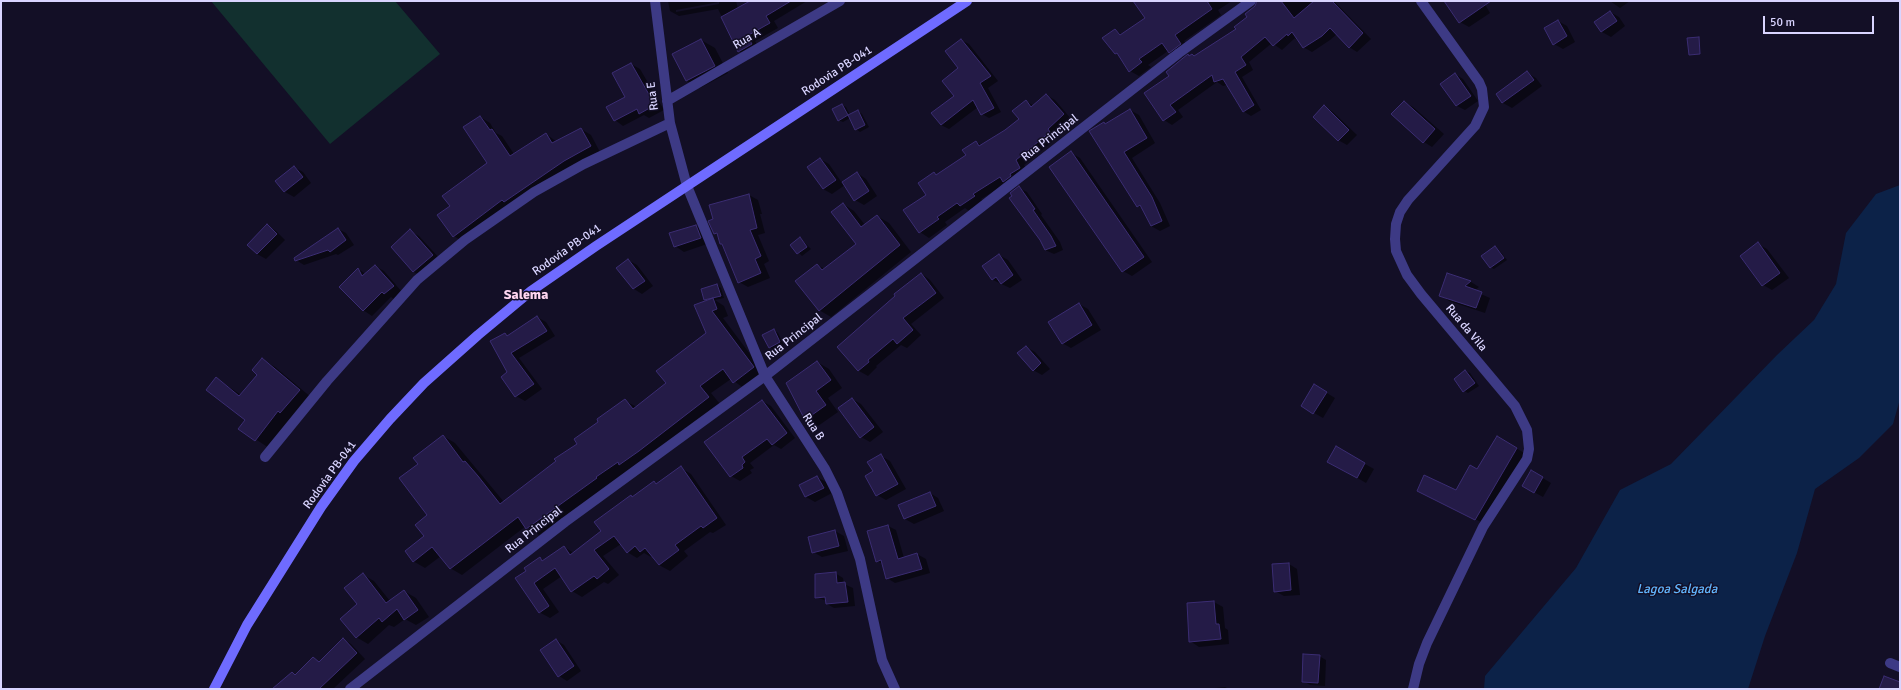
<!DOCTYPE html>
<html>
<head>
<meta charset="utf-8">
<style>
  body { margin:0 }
  #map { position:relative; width:1901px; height:690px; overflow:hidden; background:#130f26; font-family:Signika,sans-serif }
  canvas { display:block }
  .frame { position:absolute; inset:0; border:2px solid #d9d4ff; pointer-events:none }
  .scale { position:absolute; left:1763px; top:16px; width:111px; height:18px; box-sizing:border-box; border:2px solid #d9d4ff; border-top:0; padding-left:5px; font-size:12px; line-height:14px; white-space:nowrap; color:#d9d4ff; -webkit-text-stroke:3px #130f26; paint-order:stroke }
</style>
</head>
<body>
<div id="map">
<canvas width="1901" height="690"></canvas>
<div class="frame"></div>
<div class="scale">50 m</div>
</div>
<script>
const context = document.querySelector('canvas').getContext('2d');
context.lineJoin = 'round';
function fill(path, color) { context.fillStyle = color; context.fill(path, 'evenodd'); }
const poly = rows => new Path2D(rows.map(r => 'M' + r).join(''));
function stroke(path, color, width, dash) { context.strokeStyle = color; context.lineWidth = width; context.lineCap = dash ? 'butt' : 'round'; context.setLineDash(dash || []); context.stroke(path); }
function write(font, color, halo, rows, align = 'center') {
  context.font = font + ' Signika,sans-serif'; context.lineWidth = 3; context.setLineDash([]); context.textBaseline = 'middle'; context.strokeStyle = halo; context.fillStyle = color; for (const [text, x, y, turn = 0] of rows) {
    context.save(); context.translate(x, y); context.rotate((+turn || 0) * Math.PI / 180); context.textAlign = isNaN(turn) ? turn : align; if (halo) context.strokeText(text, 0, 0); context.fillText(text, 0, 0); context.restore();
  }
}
fill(poly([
  [211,1,395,1,440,54,330,144]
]), '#12302f');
fill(poly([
  [1900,185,1900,399,1893,424,1859,458,1815,489,1797,553,1765,636,1748,689,1484,689,1485,676,1576,568,1620,490,1671,464,1777,355,1814,320,1836,284,1846,233,1876,194]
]), '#0c2248');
fill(poly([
  [668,1,736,1,738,9,752,1,807,1,774,21,778,28,755,41,760,49,748,56,739,51,718,9,679,16,670,11],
  [719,2,719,4,676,12,676,10],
  [1135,1,1232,1,1218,10,1221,15,1184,41,1190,49,1179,58,1168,51,1148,65,1151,67,1139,76,1130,71,1120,56,1104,39,1115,30,1123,35,1147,19],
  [1258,1,1334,1,1371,39,1357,52,1349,47,1337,34,1330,40,1312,52,1303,47,1295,38,1282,50,1272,43,1249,62,1253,70,1242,77,1261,110,1251,116,1243,111,1227,85,1223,86,1217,82,1178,110,1183,117,1172,125,1164,120,1170,76,1188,56,1195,57,1237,29,1249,17],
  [1446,1,1483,1,1490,13,1469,27,1460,22],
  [1610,1,1630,1,1620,8],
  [1610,12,1619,17,1625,26,1611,37,1602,32,1595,22],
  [1558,21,1567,26,1575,42,1563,49,1554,44],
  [701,40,715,48,728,73,700,88,687,81],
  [961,40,969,44,998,81,988,88,1001,112,989,118,982,114,978,107,949,129,941,125,956,96,960,69],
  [631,64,640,69,664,110,649,118,644,115,623,126,615,120,627,97],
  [1527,73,1536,78,1542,86,1512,108,1503,103,1497,95],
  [1455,74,1463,79,1478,101,1465,110,1457,106,1442,84],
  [1046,95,1055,100,1072,120,1056,134,1058,137,1024,165,1029,173,1007,183,981,199,983,201,969,211,965,208,945,222,947,225,929,238,920,232,927,195,934,173,938,175,967,156,976,142,981,145,1006,131,1020,119,1026,101,1034,106],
  [1404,102,1413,107,1444,134,1432,147,1424,142],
  [842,105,846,107,850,115,858,111,862,114,869,127,860,132,856,129,850,118,843,122,838,120],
  [1324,106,1333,112,1357,135,1347,145,1338,140],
  [1130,110,1139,115,1155,143,1132,158,1160,203,1170,226,1160,231,1151,226,1144,209,1138,206,1104,123,1106,124],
  [480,117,490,123,496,133,502,136,514,154,546,134,557,142,581,129,591,135,600,152,463,242,454,236,451,206,488,163],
  [1071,153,1080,158,1152,262,1132,276,1123,271],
  [820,159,829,164,842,183,857,173,866,179,877,196,864,205,855,200,845,185,832,194,823,189],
  [294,167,303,172,311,183,294,197,285,192,277,181],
  [1019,188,1027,192,1042,214,1041,215,1060,242,1063,250,1054,254,1045,250,1041,239,1013,196],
  [749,195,758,200,762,214,760,214,765,233,758,235,769,261,764,264,770,278,748,287,739,282,719,236,715,233,714,220],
  [843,204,854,211,865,225,877,216,889,223,911,252,831,317,819,310,817,265,825,269,857,244],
  [267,226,276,231,285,240,266,259,257,254],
  [696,226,705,231,710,243,684,252,675,246],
  [338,229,346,233,354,245,338,255,336,254,304,265,296,260],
  [410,231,419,236,441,260,423,277,414,272,392,247],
  [800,238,811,249,802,256,791,245],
  [1758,244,1767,249,1789,278,1772,290,1763,285,1741,256],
  [1495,248,1499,250,1507,260,1494,269,1490,267],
  [999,255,1008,260,1022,280,1010,288,993,280],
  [628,260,637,265,653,286,642,294,634,289,618,268],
  [375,266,384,271,402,292,394,299,391,297,372,316,363,310,358,269,366,274],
  [922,274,930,280,944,298,911,324,921,335,907,348,901,345,876,366,877,367,868,376,859,371,839,347],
  [1448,274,1471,282,1479,287,1474,291,1490,298,1485,313,1449,301,1441,295],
  [717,285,721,288,724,298,715,300,724,306,728,316,723,318,765,374,745,389,731,379,711,393,720,404,539,535,526,526,462,575,450,568,441,556,425,568,413,561,425,536,429,515,420,464,443,436,455,443,504,502,579,444,600,422,625,401,637,407,668,384,707,333,707,301,705,300],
  [1079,304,1088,309,1101,330,1071,348,1062,343],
  [537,317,546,322,555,336,519,358,542,389,525,401,516,396,509,372,505,335,508,336],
  [774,330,778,333,784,345,774,350,769,347],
  [1026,347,1035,352,1050,369,1042,375,1033,370],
  [262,359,275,367,312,398,269,448,240,429,246,420,217,379,241,395,259,374],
  [817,362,829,369,842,388,828,398,838,412,818,426,806,419],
  [1465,371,1470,373,1479,386,1468,393,1464,391],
  [1314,385,1335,398,1323,418,1302,406],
  [852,399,861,404,883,432,870,442,861,437],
  [762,401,771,406,795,438,781,449,774,445,750,463,754,468,750,470,752,473,740,481,731,476],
  [1497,437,1526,454,1485,524,1427,496,1457,491,1477,471],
  [1336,448,1374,469,1366,483,1329,461],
  [881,456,890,461,906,489,886,500,877,495,874,472],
  [681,468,691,474,726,525,713,533,710,532,684,551,688,556,670,571,659,565,653,556,651,557,644,553,637,558,627,552,621,544,603,556,619,575,608,584,604,582,582,597,572,591,562,576,543,589,559,612,550,618,539,612,527,571,540,558,544,561,564,547,574,553,602,531,631,496,633,497,654,482,658,484],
  [1531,471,1551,483,1543,497,1523,486],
  [817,477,826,482,832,493,815,502,806,497,800,486],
  [930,493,938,498,944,511,914,524,905,519,899,506],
  [888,526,896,530,904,558,917,554,926,559,930,573,895,583,887,578,883,564,877,561],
  [835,531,844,536,848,551,822,557,813,552],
  [1289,564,1297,569,1300,595,1284,596,1275,591],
  [835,573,843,578,844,584,853,588,855,606,834,608,827,604,827,601,816,597],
  [363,575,374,581,390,601,404,591,416,598,429,617,416,625,405,619,394,627,389,625,368,644,356,637,358,604],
  [1214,602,1223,607,1225,628,1228,630,1229,644,1199,647,1190,641,1188,604],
  [343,639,351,644,365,659,333,689,285,689,292,673,296,675,314,658,320,662],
  [556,640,564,645,581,671,567,681,559,676],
  [1319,656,1326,660,1325,686,1310,685,1303,681],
  [1225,687,1229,689,1206,689]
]), '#0007');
const building = poly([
  [750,1,791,1,766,16,770,23,747,36,752,44,738,52,721,17,750,1],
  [1133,1,1207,1,1212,9,1175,35,1181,44,1169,53,1162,43,1139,59,1142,62,1129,72,1117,53,1115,54,1102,38,1115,29,1120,35,1145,18,1133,1],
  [1257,1,1281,1,1294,18,1314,1,1332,1,1363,33,1349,48,1330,28,1322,36,1303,48,1292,32,1288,36,1287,34,1273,46,1265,37,1241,57,1246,65,1235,72,1254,105,1243,112,1223,79,1214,82,1212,75,1170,105,1176,112,1163,121,1144,93,1169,76,1166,72,1188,54,1189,56,1192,54,1194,56,1236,29,1234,27,1247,17,1245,14,1255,6,1257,1],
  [1444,1,1491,1,1459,23,1444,1],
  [1610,11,1617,21,1601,32,1594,22,1610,11],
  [1558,20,1567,36,1553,45,1544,28,1558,20],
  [1699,37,1700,54,1689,55,1687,38,1699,37],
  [701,39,715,66,686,81,672,54,701,39],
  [961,39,991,76,980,83,994,108,981,115,973,100,941,125,931,113,954,96,942,81,958,68,945,51,961,39],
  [631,63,655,105,639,114,637,109,614,121,606,107,625,97,612,73,631,63],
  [1527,71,1534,80,1502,103,1496,94,1527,71],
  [1455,73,1471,96,1456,106,1440,84,1455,73],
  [1046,94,1064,114,1048,129,1050,132,1016,160,1020,168,1010,174,1011,176,1003,182,1000,177,973,194,975,196,960,206,957,203,937,217,939,219,919,233,903,210,926,195,918,183,934,172,936,175,966,155,962,150,976,141,979,146,1005,130,1019,119,1012,111,1026,100,1031,107,1046,94],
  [1404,101,1435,129,1423,143,1391,114,1404,101],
  [842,104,848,115,838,121,832,109,842,104],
  [1324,105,1349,130,1338,141,1313,117,1324,105],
  [1130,109,1147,138,1124,152,1152,197,1162,221,1151,226,1140,205,1137,207,1089,131,1104,122,1105,124,1130,109],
  [858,110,865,125,855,130,848,115,858,110],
  [480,116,490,130,492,129,510,156,546,133,552,143,581,128,591,146,564,161,504,202,502,200,453,237,437,215,450,206,442,196,487,163,463,127,480,116],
  [1071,151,1144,257,1122,272,1049,167,1071,151],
  [820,158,836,180,823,189,807,167,820,158],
  [294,166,303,177,284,192,275,181,294,166],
  [857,172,869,191,854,201,842,182,857,172],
  [1019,186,1035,209,1033,210,1051,236,1056,246,1045,250,1040,240,1009,198,1012,196,1010,193,1019,186],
  [749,194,757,228,750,230,761,256,755,259,761,273,738,283,722,244,720,244,717,233,714,234,708,221,713,219,709,205,749,194],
  [843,203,861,227,877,215,900,245,819,311,795,281,817,264,822,270,856,244,831,212,843,203],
  [267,224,277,234,257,254,247,245,267,224],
  [696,225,701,238,674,247,669,233,696,225],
  [338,228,346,240,330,252,328,250,295,261,294,258,338,228],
  [410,229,433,255,413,272,391,247,410,229],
  [800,237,807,247,797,254,790,245,800,237],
  [1758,242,1780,273,1762,286,1740,256,1758,242],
  [1495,246,1504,258,1490,268,1481,256,1495,246],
  [999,254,1013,275,1001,284,996,277,992,280,982,266,999,254],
  [628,259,645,281,633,289,616,268,628,259],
  [375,265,394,286,384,294,382,292,363,311,339,287,358,268,362,276,375,265],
  [921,273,936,293,903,318,913,330,897,344,893,339,868,360,869,362,858,371,837,347,895,296,894,294,921,273],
  [1447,273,1471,281,1465,286,1482,292,1476,308,1439,296,1447,273],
  [717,284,721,296,704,300,701,289,717,284],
  [713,298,717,309,712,311,754,367,733,383,723,369,700,386,709,397,639,451,619,465,618,462,596,477,597,478,526,529,518,517,450,569,432,547,413,562,405,551,424,536,415,525,427,515,399,478,418,464,413,458,443,435,463,462,465,461,478,476,500,504,556,461,554,459,577,444,574,439,598,422,597,419,625,399,633,409,666,383,656,371,706,333,694,305,713,298],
  [1079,303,1092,325,1062,344,1048,322,1079,303],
  [537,316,547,331,511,353,534,384,515,397,501,377,507,372,490,341,505,333,507,336,537,316],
  [774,329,780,342,769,348,762,335,774,329],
  [1026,346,1041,363,1033,371,1017,353,1026,346],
  [262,358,300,390,280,413,278,411,255,441,238,429,245,420,206,390,216,377,239,396,257,375,252,370,262,358],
  [817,361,831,380,816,391,826,405,805,420,786,383,817,361],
  [1465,370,1475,383,1463,392,1454,379,1465,370],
  [1314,384,1327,392,1313,414,1301,406,1314,384],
  [852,398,874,427,860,438,838,408,852,398],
  [762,400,787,433,772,445,767,439,742,457,745,462,742,465,743,468,730,477,704,442,762,400],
  [1497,436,1517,448,1475,520,1417,491,1424,475,1456,490,1470,465,1477,469,1497,436],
  [1336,446,1365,463,1357,478,1327,462,1336,446],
  [881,454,898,484,876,496,865,476,873,471,867,462,881,454],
  [681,466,717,518,703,528,701,526,675,545,679,550,659,565,645,548,640,552,635,546,627,553,614,536,594,550,609,569,597,579,594,576,571,592,555,568,534,583,549,606,539,613,515,578,526,571,524,568,540,557,542,561,564,546,570,555,601,531,594,522,631,495,632,497,654,481,656,484,681,466],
  [1531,470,1543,477,1534,493,1522,486,1531,470],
  [817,476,824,488,805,497,799,485,817,476],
  [930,492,936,506,904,519,898,505,930,492],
  [888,525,898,559,917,553,922,569,886,579,881,560,876,562,867,531,888,525],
  [835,530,839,546,812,553,808,537,835,530],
  [1289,563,1291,590,1274,592,1272,564,1289,563],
  [836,572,837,583,845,582,848,602,826,604,825,597,815,598,815,574,836,572],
  [363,573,386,603,404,590,418,610,404,620,397,609,382,622,379,618,356,638,340,619,357,604,344,588,363,573],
  [1214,601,1216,624,1219,624,1221,639,1189,642,1187,603,1214,601],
  [343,638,357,653,319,689,272,689,292,672,295,675,313,657,319,662,343,638],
  [556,639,574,666,558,677,540,650,556,639],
  [1303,654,1320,655,1318,683,1302,682,1303,654],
  [1884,676,1900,682,1900,689,1879,689,1884,676]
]);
fill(building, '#241b47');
stroke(building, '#3b2d73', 1);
stroke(poly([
  [655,1,670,123,687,186,765,376,825,469,837,493,860,559,882,660,895,689],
  [667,101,840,1],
  [265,457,327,381,417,280,465,240,534,192,584,164,670,123],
  [1890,663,1900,667],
  [350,689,565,522,765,376,1179,53,1251,1],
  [1413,689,1419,664,1427,643,1483,527,1527,459,1529,449,1527,430,1515,406,1421,294,1407,275,1396,251,1395,239,1396,224,1400,212,1408,200,1475,126,1484,107,1482,89,1479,82,1421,1]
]), '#3d3a85', 10);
stroke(poly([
  [214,689,247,625,321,507,354,461,390,419,424,383,478,335,531,291,596,246,967,1]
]), '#6f6bff', 10);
write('12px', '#d9d4ff', '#130f26', [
  ["Rua A",747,39,-30],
  ["Rodovia PB-041",837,71,-33],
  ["Rua E",653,96,-97],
  ["Rua Principal",1050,138,-38],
  ["Rodovia PB-041",567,250,-35],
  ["Rua da Vila",1466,328,50],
  ["Rua Principal",794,337,-38],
  ["Rua B",813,427,57],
  ["Rodovia PB-041",330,475,-54],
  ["Rua Principal",534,530,-38]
]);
write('italic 13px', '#62b6ff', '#130f26', [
  ["Lagoa Salgada",1677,590]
]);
write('bold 14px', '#ffd6f0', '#130f26', [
  ["Salema",526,295]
]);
</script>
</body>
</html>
